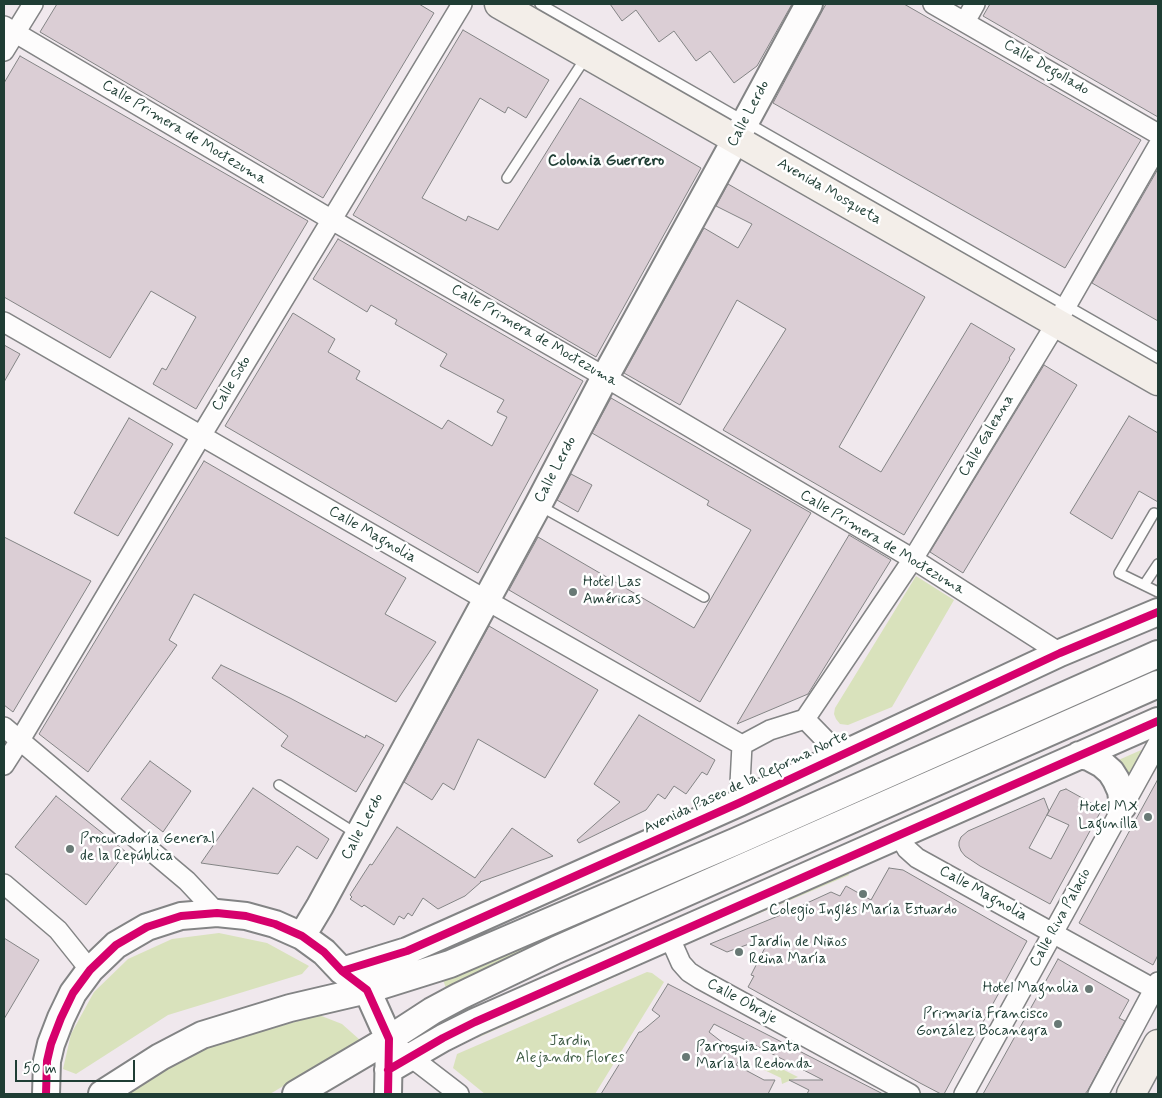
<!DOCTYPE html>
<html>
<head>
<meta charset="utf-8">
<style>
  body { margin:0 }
  #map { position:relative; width:1162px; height:1098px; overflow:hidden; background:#f0e8ed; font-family:Mynerve,sans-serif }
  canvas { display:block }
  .frame { position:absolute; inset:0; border:5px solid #1f3d34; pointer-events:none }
  .scale { position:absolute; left:15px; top:1060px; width:120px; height:22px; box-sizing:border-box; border:2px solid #1f3d34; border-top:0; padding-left:6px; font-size:15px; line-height:18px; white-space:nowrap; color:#1f3d34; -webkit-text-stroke:4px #fff; paint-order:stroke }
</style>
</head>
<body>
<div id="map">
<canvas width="1162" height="1098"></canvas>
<div class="frame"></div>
<div class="scale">50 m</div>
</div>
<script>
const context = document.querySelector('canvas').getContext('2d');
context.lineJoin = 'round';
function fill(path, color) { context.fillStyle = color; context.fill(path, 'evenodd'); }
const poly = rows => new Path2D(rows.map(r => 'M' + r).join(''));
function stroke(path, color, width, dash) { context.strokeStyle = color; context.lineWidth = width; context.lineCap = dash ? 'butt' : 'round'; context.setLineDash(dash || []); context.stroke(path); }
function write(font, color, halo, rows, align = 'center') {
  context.font = font + ' Mynerve,sans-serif'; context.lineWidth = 5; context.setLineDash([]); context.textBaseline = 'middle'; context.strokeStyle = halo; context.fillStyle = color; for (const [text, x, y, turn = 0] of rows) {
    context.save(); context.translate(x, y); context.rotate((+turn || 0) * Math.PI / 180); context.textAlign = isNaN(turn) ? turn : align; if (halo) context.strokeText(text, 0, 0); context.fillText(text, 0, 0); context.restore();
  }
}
fill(poly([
  [916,576,954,600,892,707,848,725,840,724,836,719,834,714,835,708],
  [1158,667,1158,672,521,953,446,988,443,980],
  [1148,747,1127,785,1114,762],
  [1078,767,1079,771,947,829,945,826],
  [847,870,849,875,725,928,723,924],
  [219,933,267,943,309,966,302,974,168,1015,76,1074,63,1069,71,1034,94,992,128,959,172,939],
  [628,965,630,970,477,1038,475,1033],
  [647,972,652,973,664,982,595,1094,485,1094,453,1068,457,1054],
  [319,1015,342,1024,360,1040,270,1094,124,1094,194,1051],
  [756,1056,798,1077,782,1084,781,1078,758,1067]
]), '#d9e2bc');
const building = poly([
  [57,4,419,4,434,13,323,198,40,32,57,4],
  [610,4,792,4,757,66,734,83,710,51,696,61,674,31,659,42,636,10,622,21,610,4],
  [826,4,904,4,1141,140,1065,268,773,103,826,4],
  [990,4,1158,4,1158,117,983,16,990,4],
  [463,30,549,80,526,118,508,107,505,113,480,98,422,198,466,221,468,216,498,230,580,98,701,168,596,357,353,215,463,30],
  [20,56,308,221,196,409,153,384,162,368,166,370,196,317,151,291,110,358,4,297,4,83,20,56],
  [1158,169,1158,321,1092,283,1158,169],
  [728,184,925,297,839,447,859,459,881,472,971,323,1015,349,1009,358,1010,359,904,535,723,430,786,329,737,300,680,405,624,373,704,228,738,248,752,224,716,206,728,184],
  [338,239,583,381,478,573,225,426,293,313,335,339,328,352,360,371,356,379,442,429,448,420,492,446,507,417,497,412,504,400,440,366,447,354,395,324,397,320,371,305,367,312,313,279,338,239],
  [4,345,20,354,4,382,4,345],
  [1044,365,1077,385,963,573,930,552,1044,365],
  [611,398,811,513,700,702,509,590,538,537,694,628,751,530,707,505,709,501,592,433,611,398],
  [1129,416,1158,433,1158,502,1139,491,1112,539,1070,513,1129,416],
  [129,418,173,444,118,536,74,513,129,418],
  [204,461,406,578,385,614,436,642,396,702,194,594,169,640,177,645,88,772,39,734,204,461],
  [571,474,592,485,578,512,557,500,571,474],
  [849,535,891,560,808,694,737,724,849,535],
  [4,537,91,581,13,712,4,705,4,537],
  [489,626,598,690,545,778,478,739,454,790,443,783,432,800,404,782,489,626],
  [221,665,290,698,365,738,366,735,384,745,356,792,281,746,288,736,212,678,221,665],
  [639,715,715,760,707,775,702,772,686,794,674,786,665,799,658,794,646,810,579,843,577,840,620,802,594,784,639,715],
  [150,761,191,791,163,832,121,799,150,761],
  [1158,779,1158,955,1153,965,1079,923,1158,779],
  [253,788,329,839,317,859,297,846,278,874,201,863,253,788],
  [1066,789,1102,809,1050,904,980,866,965,856,961,851,959,846,959,842,961,837,968,831,1044,798,1049,811,1029,848,1051,859,1069,825,1047,815,1060,791,1066,789],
  [56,796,126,852,86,905,15,847,56,796],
  [397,827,475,878,512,828,553,856,480,882,481,882,465,896,438,909,423,898,412,916,408,913,404,919,399,916,394,925,364,905,362,907,350,899,352,897,350,895,370,864,372,865,397,827],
  [889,868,903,870,1027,941,944,1094,941,1094,920,1083,748,987,754,976,751,975,771,936,727,952,710,944,783,914,831,892,840,896,846,886,871,900,889,868],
  [4,938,39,960,4,1019,4,938],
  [1058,959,1129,1000,1119,1018,1125,1021,1088,1090,1085,1094,983,1094,1058,959],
  [668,984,770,1036,883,1094,807,1094,809,1090,789,1080,823,1080,714,1024,709,1032,741,1057,736,1065,764,1080,775,1080,768,1094,601,1094,639,1032,641,1032,660,1016,652,1010,668,984]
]);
fill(building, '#dbced5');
stroke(building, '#838485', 1);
const lane = poly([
  [540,4,1158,358],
  [507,178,586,57],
  [540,506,704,597],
  [1154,513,1119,573,1158,592],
  [1144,585,1158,564],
  [279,785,357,834]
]);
const street = poly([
  [933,4,1158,134],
  [965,22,975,4],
  [4,26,332,220,605,377,913,559,1060,653],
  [4,51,33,4],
  [4,322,486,600,742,745],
  [805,719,913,559,1057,322,1158,146],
  [805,719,841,756],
  [4,727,187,881,217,913],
  [742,745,770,730,805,719],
  [4,765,20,740,201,436,462,4],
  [739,803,742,745],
  [899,835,907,849,917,858,1154,989],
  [4,884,58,930,90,970],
  [669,936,681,963,689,972,700,979,910,1094],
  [403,1051,459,1094],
  [964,1094,1158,743],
  [1098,1094,1158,982]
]);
const secondary = poly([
  [1079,755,1089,757,1102,764,1111,772,1116,780,1121,791,1123,806],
  [302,936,320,906,538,505,605,377,736,139,809,4],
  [342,971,407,951,739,803,1060,653,1158,612],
  [388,1070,443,1038,475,1022,1158,721],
  [46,1094,47,1061,51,1044,61,1018,73,993,90,970,116,945,147,927,181,916,217,913,246,916,275,924,302,936,324,952,342,971,367,990,389,1039,388,1094],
  [102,1094,160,1057,202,1035,290,1008,367,990,450,964,737,841,1158,654],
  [296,1094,389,1039,432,1011,460,996,556,950,1158,684]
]);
const primary = poly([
  [499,4,1158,381],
  [1131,1094,1158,1044]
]);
stroke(lane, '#838485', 12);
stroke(street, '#838485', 22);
stroke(secondary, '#838485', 30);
stroke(primary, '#838485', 31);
stroke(lane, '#fdfcfc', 9);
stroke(street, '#fdfcfc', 19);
stroke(secondary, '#fdfcfc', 26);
stroke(primary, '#f3eee9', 28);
stroke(poly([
  [342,971,407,951,739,803,1060,653,1158,612],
  [388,1070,443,1038,475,1022,1158,721],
  [46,1094,47,1061,51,1044,61,1018,73,993,90,970,116,945,147,927,181,916,217,913,246,916,275,924,302,936,324,952,342,971,367,990,389,1039,388,1094]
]), '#d6006c', 8);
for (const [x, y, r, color] of [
  [573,592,5,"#687975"],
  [1148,817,5,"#687975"],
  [70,849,5,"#687975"],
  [863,894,5,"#687975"],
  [739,952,5,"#687975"],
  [1089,989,5,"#687975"],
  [1058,1024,5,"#687975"],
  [686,1057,5,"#687975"]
]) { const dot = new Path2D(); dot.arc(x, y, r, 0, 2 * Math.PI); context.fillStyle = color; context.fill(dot); stroke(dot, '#fff', 2); }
write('15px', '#1f3d34', '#fff', [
  ["Calle Degollado",1046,68,30],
  ["Calle Lerdo",749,114,-62],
  ["Calle Primera de Moctezuma",184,133,31],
  ["Avenida Mosqueta",829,192,30],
  ["Calle Primera de Moctezuma",534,336,30],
  ["Calle Soto",232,384,-59],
  ["Calle Galeana",987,436,-59],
  ["Calle Lerdo",556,470,-62],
  ["Calle Magnolia",372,535,30],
  ["Calle Primera de Moctezuma",882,543,31],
  ["Avenida Paseo de la Reforma Norte",746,783,-25],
  ["Calle Lerdo",363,827,-62],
  ["Calle Magnolia",983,894,29],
  ["Calle Riva Palacio",1061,918,-61],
  ["Calle Obraje",742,1002,29]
]);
write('15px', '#1f3d34', '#fff', [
  ["Hotel Las",583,583],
  ["Américas",583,600],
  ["Hotel MX",1138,808,"right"],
  ["Lagunilla",1138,825,"right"],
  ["Procuradoría General",80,840],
  ["de la República",80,857],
  ["Colegio Inglés María Estuardo",863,911,"center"],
  ["Jardín de Niños",749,943],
  ["Reina María",749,960],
  ["Hotel Magnolia",1079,989,"right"],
  ["Primaria Francisco",1048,1015,"right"],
  ["González Bocanegra",1048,1032,"right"],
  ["Parroquia Santa",696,1048],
  ["María la Redonda",696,1065]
], 'left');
write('15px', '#405d47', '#fff', [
  ["Jardin",570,1042],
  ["Alejandro Flores",570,1059]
]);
write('bold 16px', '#1f3d34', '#fff', [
  ["Colonia Guerrero",606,162]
]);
</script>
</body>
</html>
